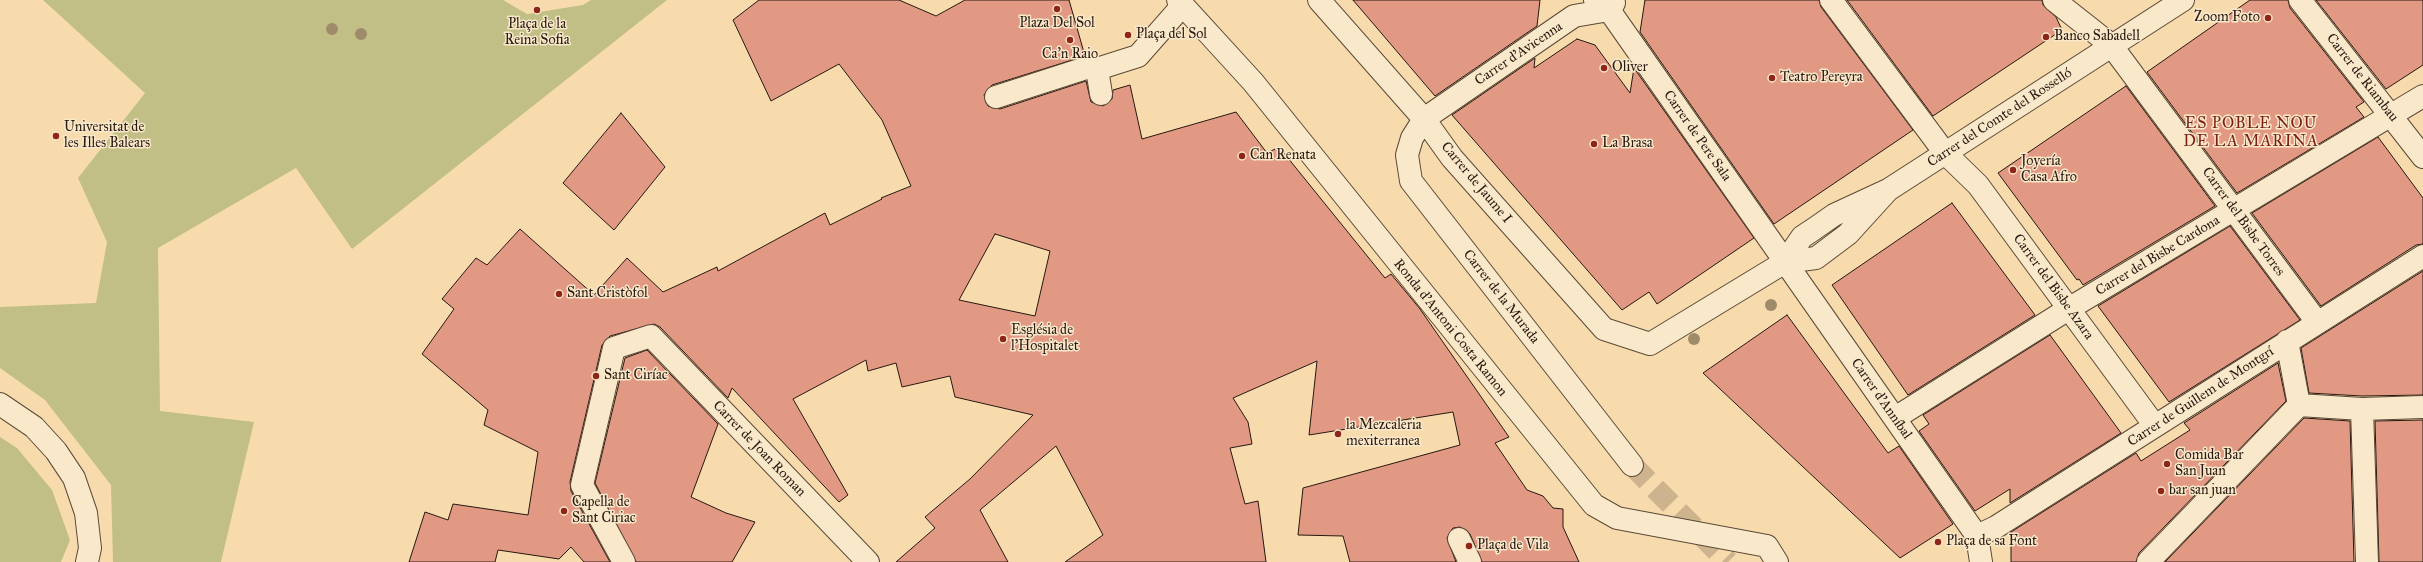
<!DOCTYPE html>
<html>
<head>
<meta charset="utf-8">
<style>
  body { margin:0 }
  canvas { display:block; background:#f7dbad }
</style>
</head>
<body>
<canvas width="2423" height="562"></canvas>
<script>
const context = document.querySelector('canvas').getContext('2d');
context.lineJoin = 'round';
function fill(path, color) { context.fillStyle = color; context.fill(path, 'evenodd'); }
const poly = rows => new Path2D(rows.map(r => 'M' + r).join(''));
function stroke(path, color, width, dash) { context.strokeStyle = color; context.lineWidth = width; context.lineCap = dash ? 'butt' : 'round'; context.setLineDash(dash || []); context.stroke(path); }
function write(font, color, halo, rows, align = 'center') {
  context.font = font + ' "IM FELL Great Primer",serif'; context.lineWidth = 3; context.setLineDash([]); context.textBaseline = 'middle'; context.strokeStyle = halo; context.fillStyle = color; for (const [text, x, y, turn = 0] of rows) {
    context.save(); context.translate(x, y); context.rotate((+turn || 0) * Math.PI / 180); context.textAlign = isNaN(turn) ? turn : align; if (halo) context.strokeText(text, 0, 0); context.fillText(text, 0, 0); context.restore();
  }
}
fill(poly([
  [43,0,503,0,527,14,583,5,591,0,667,0,352,249,296,168,158,248,160,411,254,422,221,562,113,562,111,485,45,400,0,368,0,307,96,303,107,242,78,178,145,93],
  [0,437,17,448,52,490,70,540,61,562,0,562]
]), '#c1bf86');
const building = poly([
  [759,0,899,0,936,16,965,0,1069,0,1085,56,992,85,984,95,988,106,1000,109,1086,81,1091,102,1103,106,1112,99,1113,90,1130,85,1142,139,1236,112,1267,153,1279,147,1385,278,1391,274,1420,309,1509,437,1495,443,1527,490,1543,496,1553,508,1563,509,1563,527,1579,562,1482,562,1470,534,1460,527,1453,528,1447,538,1456,562,1350,562,1343,536,1298,535,1303,488,1460,445,1453,412,1309,435,1317,361,1233,398,1248,422,1252,444,1230,448,1245,504,1258,501,1266,562,1065,562,1103,535,1056,446,980,510,1008,562,896,562,935,528,925,517,970,479,1033,415,955,397,950,376,902,387,896,363,868,371,866,360,793,399,848,495,839,502,732,388,728,398,660,327,654,324,610,336,602,345,570,482,571,491,610,562,584,562,571,547,559,559,498,550,495,562,409,562,425,512,448,520,453,504,528,515,538,452,484,425,488,410,422,354,454,309,442,299,476,258,487,265,520,229,594,295,627,258,663,292,717,267,718,271,825,213,830,225,882,199,881,198,911,186,882,120,839,64,771,101,733,20,759,0],
  [995,234,1050,251,1035,316,959,300,995,234],
  [1353,0,1540,0,1537,26,1435,96,1353,0],
  [1645,0,1819,0,1821,7,1913,130,1774,224,1640,32,1645,0],
  [1847,0,2042,0,2043,5,2056,17,2062,30,1933,116,1847,0],
  [2250,0,2288,0,2290,8,2364,102,2356,107,2364,117,2237,193,2147,72,2250,0],
  [2316,0,2423,0,2423,65,2386,89,2316,0],
  [1577,39,1595,45,1630,93,1634,68,1754,238,1657,304,1649,292,1622,310,1452,115,1535,58,1534,68,1577,39],
  [2126,86,2215,206,2083,285,2079,279,2077,280,1998,173,2126,86],
  [621,113,665,167,614,230,563,183,621,113],
  [2378,137,2423,198,2423,244,2416,245,2321,306,2252,213,2378,137],
  [1952,203,2035,315,1908,395,1832,285,1952,203],
  [2230,226,2300,320,2169,402,2098,306,2230,226],
  [2423,271,2423,395,2362,396,2309,393,2301,348,2423,271],
  [1787,315,1888,453,1899,446,1953,524,1900,558,1703,373,1787,315],
  [2050,335,2121,433,2010,503,2010,489,1975,511,1919,431,1929,424,1923,415,2050,335],
  [647,350,718,424,691,497,726,513,755,522,732,562,636,562,595,483,625,358,647,350],
  [2278,363,2286,401,2139,553,2136,562,2011,562,2011,532,2136,453,2141,461,2190,430,2184,423,2278,363],
  [2304,418,2350,421,2354,562,2165,562,2304,418],
  [2423,420,2423,562,2379,562,2375,421,2423,420]
]);
fill(building, '#e29984');
stroke(building, '#271810', 1);
stroke(poly([
  [1632,465,1728,562]
]), '#cdb48e', 22, [22, 11]);
const minor = poly([
  [1178,0,1253,82,1594,505,1617,518,1767,546,1777,562],
  [1319,0,1424,119,1452,158,1604,329,1650,344,1785,262,1816,258,1848,234,1888,190],
  [1595,0,1609,10,1977,536,1981,562],
  [1831,0,1945,153,1978,185,2155,426],
  [2054,0,2111,45,2317,322],
  [2300,0,2423,157],
  [1614,3,1609,10,1574,16,1424,119,1412,138,1407,155,1411,181,1632,465],
  [1097,69,1101,94],
  [996,97,1086,68,1097,69,1138,56,1182,6],
  [1785,262,1802,237,1814,229,1834,215,1888,190,2183,0],
  [2287,341,2299,405],
  [0,404,34,427,56,451,74,478,86,513,90,548,87,562],
  [2362,409,2367,562],
  [1895,418,2070,308,2423,96],
  [1977,536,1996,527,2423,256],
  [1459,539,1470,562],
  [624,562,582,485,614,348,651,336,868,562],
  [2148,562,2299,405,2362,409,2423,407]
]);
stroke(minor, '#5b4937', 24);
stroke(minor, '#fae8ca', 22);
context.fillStyle = '#9e8b6a';
for (const [x, y] of [
  [332,29],
  [361,34],
  [1771,305],
  [1694,339]
]) { context.beginPath(); context.arc(x, y, 6, 0, 2 * Math.PI); context.fill(); }
for (const [x, y, r, color] of [
  [1057,9,4,"#8f2418"],
  [537,10,4,"#8f2418"],
  [2268,18,4,"#8f2418"],
  [1128,35,4,"#8f2418"],
  [2046,37,4,"#8f2418"],
  [1070,40,4,"#8f2418"],
  [1604,68,4,"#8f2418"],
  [1772,78,4,"#8f2418"],
  [56,136,4,"#8f2418"],
  [1594,144,4,"#8f2418"],
  [1242,156,4,"#8f2418"],
  [2013,170,4,"#8f2418"],
  [559,294,4,"#8f2418"],
  [1003,339,4,"#8f2418"],
  [596,376,4,"#8f2418"],
  [1338,434,4,"#8f2418"],
  [2167,464,4,"#8f2418"],
  [2161,491,4,"#8f2418"],
  [564,511,4,"#8f2418"],
  [1938,542,4,"#8f2418"],
  [1469,546,4,"#8f2418"]
]) { const dot = new Path2D(); dot.arc(x, y, r, 0, 2 * Math.PI); context.fillStyle = color; context.fill(dot); stroke(dot, '#fae8ca', 1.5); }
write('14px', '#271810', '#fae8ca', [
  ["Zoom Foto",2260,18,"right"],
  ["Plaza Del Sol",1057,24,"center"],
  ["Plaça de la",537,25,"center"],
  ["Reina Sofia",537,41,"center"],
  ["Plaça del Sol",1136,35],
  ["Banco Sabadell",2054,37],
  ["Ca'n Raio",1070,55,"center"],
  ["Oliver",1612,68],
  ["Teatro Pereyra",1780,78],
  ["Universitat de",64,128],
  ["les Illes Balears",64,144],
  ["La Brasa",1602,144],
  ["Can Renata",1250,156],
  ["Joyería",2021,162],
  ["Casa Afro",2021,178],
  ["Sant Cristòfol",567,294],
  ["Església de",1011,331],
  ["l'Hospitalet",1011,347],
  ["Sant Ciríac",604,376],
  ["la Mezcaleria",1346,426],
  ["mexiterranea",1346,442],
  ["Comida Bar",2175,456],
  ["San Juan",2175,472],
  ["bar san juan",2169,491],
  ["Capella de",572,503],
  ["Sant Ciriac",572,519],
  ["Plaça de sa Font",1946,542],
  ["Plaça de Vila",1477,546]
], 'left');
write('14px', '#271810', '#fae8ca', [
  ["Carrer d'Avicenna",1519,54,-34],
  ["Carrer de Riambau",2362,78,52],
  ["Carrer del Comte del Rosselló",2000,118,-33],
  ["Carrer de Pere Sala",1697,136,55],
  ["Carrer de Jaume I",1476,183,50],
  ["Carrer del Bisbe Torres",2243,222,54],
  ["Carrer del Bisbe Cardona",2158,256,-31],
  ["Carrer del Bisbe Azara",2053,287,54],
  ["Carrer de la Murada",1501,297,52],
  ["Ronda d'Antoni Costa Ramon",1450,328,51],
  ["Carrer de Guillem de Montgrí",2201,397,-33],
  ["Carrer d'Anníbal",1881,399,55],
  ["Carrer de Joan Roman",759,449,46]
]);
context.letterSpacing = '1px';
write('16px', '#7a1f14', '#fae8ca', [
  ["ES POBLE NOU",2251,124],
  ["DE LA MARINA",2251,142]
]);
context.letterSpacing = '0px';
</script>
</body>
</html>
